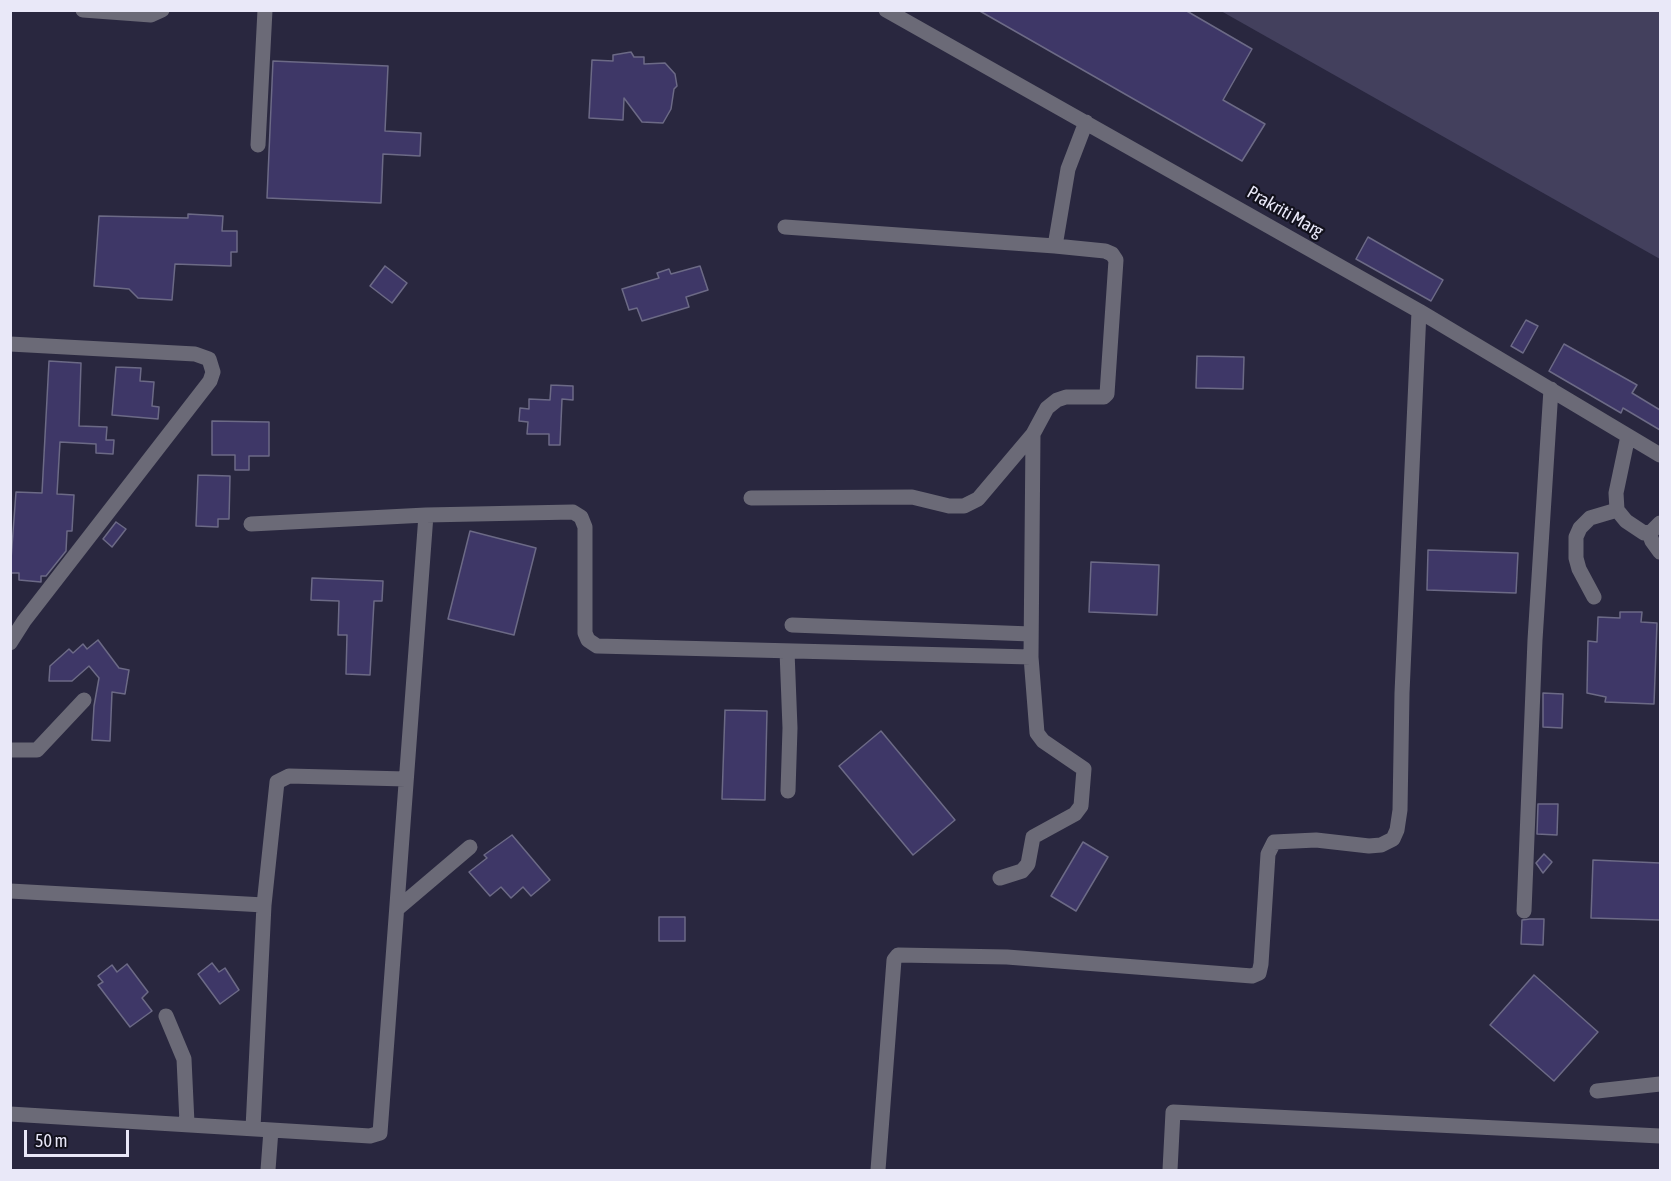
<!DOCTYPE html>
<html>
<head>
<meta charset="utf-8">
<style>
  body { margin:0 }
  #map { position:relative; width:1671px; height:1181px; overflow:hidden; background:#29273f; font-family:"Asap Condensed",sans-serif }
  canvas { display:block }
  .frame { position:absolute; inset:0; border:12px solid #e9e8f8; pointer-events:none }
  .scale { position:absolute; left:24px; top:1130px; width:105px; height:27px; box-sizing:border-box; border:3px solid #e9e8f8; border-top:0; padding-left:8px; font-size:18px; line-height:21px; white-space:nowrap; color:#e9e8f8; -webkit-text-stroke:4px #12111c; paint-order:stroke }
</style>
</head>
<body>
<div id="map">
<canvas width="1671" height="1181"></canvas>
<div class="frame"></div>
<div class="scale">50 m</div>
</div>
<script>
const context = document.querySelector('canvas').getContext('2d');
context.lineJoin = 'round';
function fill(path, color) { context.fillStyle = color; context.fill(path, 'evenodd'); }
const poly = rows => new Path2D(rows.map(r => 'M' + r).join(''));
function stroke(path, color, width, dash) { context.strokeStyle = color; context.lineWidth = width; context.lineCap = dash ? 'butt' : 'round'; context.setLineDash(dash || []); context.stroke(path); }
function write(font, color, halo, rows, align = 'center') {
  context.font = font + ' "Asap Condensed",sans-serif'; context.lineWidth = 4.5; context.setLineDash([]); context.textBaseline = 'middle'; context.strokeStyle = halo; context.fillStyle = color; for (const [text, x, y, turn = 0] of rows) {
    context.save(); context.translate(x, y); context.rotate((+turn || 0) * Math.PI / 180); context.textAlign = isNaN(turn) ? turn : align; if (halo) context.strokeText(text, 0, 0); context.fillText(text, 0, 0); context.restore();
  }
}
fill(poly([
  [1221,11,1660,11,1660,259]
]), '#43405d');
const building = poly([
  [978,10,1185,10,1252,49,1223,100,1265,124,1242,161,978,10],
  [631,52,634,57,644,57,644,64,665,63,675,74,677,86,674,89,671,109,663,123,642,122,624,98,623,120,589,118,592,60,613,61,613,55,631,52],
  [273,61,388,66,385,131,421,133,420,156,383,154,381,203,267,198,273,61],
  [188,214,223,216,222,231,237,231,237,252,231,252,231,266,175,264,172,300,138,298,129,289,94,286,99,216,188,218,188,214],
  [1368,237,1443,280,1431,301,1356,259,1368,237],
  [385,266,407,283,392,303,370,286,385,266],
  [700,266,708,290,686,297,689,307,642,321,637,308,629,310,622,289,659,278,657,273,669,269,671,274,700,266],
  [1526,320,1538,326,1523,353,1511,346,1526,320],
  [1564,344,1637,385,1632,393,1660,410,1660,430,1623,408,1621,413,1549,371,1564,344],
  [1197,356,1244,357,1243,389,1196,388,1197,356],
  [49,361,81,363,79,426,107,427,106,440,114,440,113,454,96,453,96,444,60,442,57,494,74,495,72,531,67,531,66,551,46,576,41,576,41,582,19,580,19,573,10,573,16,492,42,493,49,361],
  [116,367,141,368,140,381,154,382,152,406,159,407,158,419,112,415,116,367],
  [551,385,573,386,573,400,562,399,560,445,549,445,549,434,527,434,528,422,519,421,520,408,529,409,529,399,550,400,551,385],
  [212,421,269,422,269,456,249,456,249,470,235,470,235,455,212,455,212,421],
  [198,475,230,476,229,519,218,519,218,527,196,526,198,475],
  [116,522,126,529,112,547,103,539,116,522],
  [470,531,536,548,514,635,448,619,470,531],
  [1428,550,1518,553,1516,593,1427,590,1428,550],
  [1091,562,1159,565,1157,615,1089,612,1091,562],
  [312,578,383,581,382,601,374,601,370,675,346,674,347,635,338,635,339,601,311,600,312,578],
  [1620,612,1642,612,1641,622,1657,623,1654,704,1605,702,1606,697,1587,693,1588,641,1597,642,1598,617,1620,618,1620,612],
  [98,640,119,668,129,670,125,694,112,692,110,741,92,740,94,706,99,678,89,666,72,681,49,681,50,666,69,649,73,653,83,644,87,649,98,640],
  [1543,693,1563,694,1562,728,1543,727,1543,693],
  [725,710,767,711,765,800,722,799,725,710],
  [881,731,955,820,913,855,839,766,881,731],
  [1538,804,1558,804,1557,835,1537,834,1538,804],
  [512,835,550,880,531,896,523,887,511,898,501,887,490,896,469,872,487,858,484,855,512,835],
  [1083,842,1108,857,1076,911,1051,896,1083,842],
  [1544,854,1552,862,1543,873,1536,863,1544,854],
  [1593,860,1660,863,1660,920,1591,918,1593,860],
  [659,917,685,917,685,941,659,941,659,917],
  [1530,919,1544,919,1543,945,1521,944,1522,920,1530,919],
  [212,963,219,972,225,968,239,990,220,1004,198,974,212,963],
  [127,964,148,992,142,998,152,1011,130,1027,98,985,103,982,98,976,112,965,117,972,127,964],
  [1534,975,1598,1032,1554,1081,1490,1025,1534,975]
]);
fill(building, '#3e3767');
stroke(building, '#6c6a86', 1.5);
stroke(poly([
  [83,10,151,15,162,10],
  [886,10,1419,311,1660,455],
  [258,145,265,10],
  [785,227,1055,246,1105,251,1112,254,1116,260,1107,394,1104,397,1066,397,1057,400,1047,408,1033,434,1031,657,1037,733,1043,741,1084,769,1081,806,1075,814,1033,837,1028,864,1022,871,1000,878],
  [1055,246,1068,169,1086,122],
  [10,344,195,354,209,359,213,372,210,381,24,621,10,643],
  [1628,436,1616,493,1617,510,1626,521,1644,533,1651,532,1660,523],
  [751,498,912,497,949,506,964,506,978,499,1033,434],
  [251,524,426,515,573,512,581,517,585,527,585,633,588,640,597,646,1031,657],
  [1649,533,1652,541,1660,552],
  [1594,597,1579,569,1576,558,1576,537,1580,528,1590,518,1617,510],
  [792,625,1031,634],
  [787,651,790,728,788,791],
  [10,750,37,750,84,700],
  [10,891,264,905],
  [397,909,470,847],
  [1524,911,1535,640,1551,389],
  [166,1016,184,1059,187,1123],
  [1597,1091,1660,1084],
  [10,1114,370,1136,380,1133,426,515],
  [253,1128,264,905,277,782,289,776,406,779],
  [268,1170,271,1130],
  [878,1170,894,960,898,955,1007,957,1252,976,1259,973,1261,964,1268,854,1274,842,1316,840,1369,846,1381,845,1393,839,1397,830,1400,810,1402,693,1419,311],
  [1170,1170,1173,1112,1660,1136]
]), '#6b6a77', 15);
write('18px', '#e9e8f8', '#12111c', [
  ["Prakriti Marg",1285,212,30]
]);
</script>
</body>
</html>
